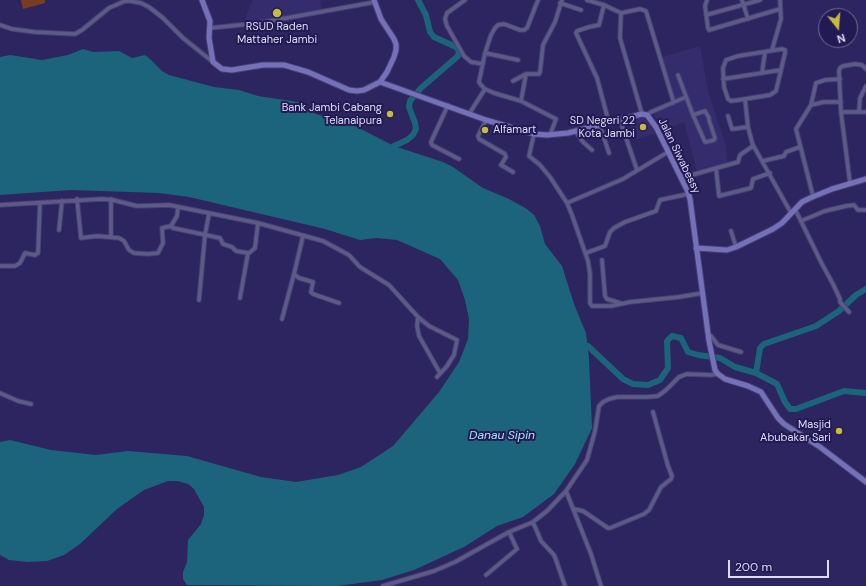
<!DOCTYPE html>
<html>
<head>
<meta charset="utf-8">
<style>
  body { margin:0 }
  #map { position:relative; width:866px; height:586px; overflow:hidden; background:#2d255f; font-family:"DM Sans",sans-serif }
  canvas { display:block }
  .north { position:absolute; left:818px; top:8px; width:40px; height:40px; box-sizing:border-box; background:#241a53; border:1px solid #6e6895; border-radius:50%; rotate:163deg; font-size:11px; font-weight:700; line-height:16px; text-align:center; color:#dcdcf9 }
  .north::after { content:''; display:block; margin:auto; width:14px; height:18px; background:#c5bc3d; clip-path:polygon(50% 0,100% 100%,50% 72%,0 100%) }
  .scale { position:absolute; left:728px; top:560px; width:101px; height:18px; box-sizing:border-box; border:2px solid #dcdcf9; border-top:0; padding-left:5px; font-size:12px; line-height:14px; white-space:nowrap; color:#dcdcf9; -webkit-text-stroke:3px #241a53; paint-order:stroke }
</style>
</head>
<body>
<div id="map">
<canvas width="866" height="586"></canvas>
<div class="north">N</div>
<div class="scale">200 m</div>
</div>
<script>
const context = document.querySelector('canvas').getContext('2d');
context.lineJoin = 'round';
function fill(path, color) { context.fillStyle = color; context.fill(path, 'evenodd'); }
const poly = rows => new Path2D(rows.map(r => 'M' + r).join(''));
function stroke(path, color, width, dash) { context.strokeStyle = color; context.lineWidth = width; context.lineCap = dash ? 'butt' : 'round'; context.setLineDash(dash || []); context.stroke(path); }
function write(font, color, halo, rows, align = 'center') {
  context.font = font + ' "DM Sans",sans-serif'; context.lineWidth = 4; context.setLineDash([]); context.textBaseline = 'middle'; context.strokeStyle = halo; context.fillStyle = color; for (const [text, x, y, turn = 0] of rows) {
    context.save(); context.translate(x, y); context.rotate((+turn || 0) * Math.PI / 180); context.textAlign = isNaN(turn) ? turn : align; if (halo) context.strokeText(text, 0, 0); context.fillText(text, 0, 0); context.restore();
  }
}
fill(poly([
  [253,0,324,0,320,1,322,10,260,22,249,23,246,20,246,16],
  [700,46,708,91,726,146,727,163,697,172,684,122,663,131,653,112,675,103,662,57],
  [645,116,651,121,657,133,635,140,629,121]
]), '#352c6d');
fill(poly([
  [21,0,45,0,45,3,23,9]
]), '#783d21');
fill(poly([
  [83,49,93,52,119,51,132,58,145,55,150,59,162,71,169,75,214,87,239,90,258,96,298,102,313,113,357,127,394,146,443,162,453,167,483,188,509,199,527,209,534,215,540,226,545,244,562,266,574,304,586,333,589,359,592,428,575,464,554,494,523,517,497,526,464,547,414,570,382,580,337,586,187,585,183,579,183,572,187,562,188,540,201,524,204,515,204,507,194,489,188,484,178,481,168,481,144,490,117,509,80,544,64,555,47,561,27,562,9,560,0,555,0,442,10,440,51,450,96,455,128,451,187,456,261,477,296,482,338,475,361,467,393,446,439,392,459,362,468,339,469,319,465,300,458,280,440,259,397,240,376,238,360,240,325,229,189,197,159,193,71,190,0,195,0,57,10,55,42,60,68,55]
]), '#1c637c');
stroke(poly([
  [394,146,407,140,413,135,416,129,415,123,409,107,410,101,421,88,458,56,459,51,456,47,434,37,430,32,426,15,418,0],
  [588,346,623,379,633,384,648,385,660,380,668,368,667,341,672,336,681,338,688,352,698,355,720,358,735,367,756,373,777,384,785,402,790,409,796,409,844,391,866,393],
  [756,373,760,348,764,344,816,326,839,311,856,295,866,289]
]), '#1c637c', 6);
const street = poly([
  [465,0,447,13,445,19,447,26,464,56,471,62,483,64],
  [587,0,604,5,621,13,620,38,642,114],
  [707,0,705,6,708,28,709,30,780,9],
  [742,0,748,19],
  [560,3,581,10],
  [604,5,599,25,589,27,577,31,576,33,597,78,609,123],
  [621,13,640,9,646,11,673,100,673,103],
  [706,15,760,0],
  [0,25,12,29,35,32,75,34,82,30,109,8,125,1,130,1,141,3,149,7,163,18,183,38,213,62],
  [210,28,259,23,375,2],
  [782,49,785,50,785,53,776,91,770,95,745,99,731,101,728,99,724,87,723,68,726,60,738,56,782,49],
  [772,50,781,19,780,0],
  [485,53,518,60],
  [762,73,765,52],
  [678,75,693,115],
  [723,79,781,70],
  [513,81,526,74,539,74,540,72,543,45,555,22,562,0],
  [485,89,494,93,521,101,556,119,550,135],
  [521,101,526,74],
  [448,105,431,142,432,145,459,159],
  [811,105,824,102,841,102],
  [841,112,866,112],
  [859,112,860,98,866,86],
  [469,114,485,89,481,85,479,82,485,53,491,35,495,28,498,25,504,24,520,30,524,30,527,28,538,0],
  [647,115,651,112,686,97],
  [728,116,732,129,748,127],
  [709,118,705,111,693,115,705,142,706,142,714,140,715,138,709,120],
  [486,120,478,136,479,139,505,154,506,157,501,165,513,172],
  [620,120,637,170],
  [600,126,609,153],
  [576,132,583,142,592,150],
  [534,134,529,156,540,165,550,177,567,203,572,215,588,261,590,274,590,303,592,306,611,306,630,302,679,297,703,293],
  [753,145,791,213],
  [763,161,784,156,786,152,800,147],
  [716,168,719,196,751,188,753,179,770,173],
  [681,178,738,162,740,155,753,146,748,127,745,99],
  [850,183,841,112,839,71,840,68,843,66,855,64,862,65,866,69],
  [813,196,796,129,811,105,816,83,825,80,840,79],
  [77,199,81,238,97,236,119,238,124,241,129,250,134,253,148,254,158,253,163,243,162,228,171,226],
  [567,203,623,179,668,152],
  [0,205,102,199,113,200,137,206,169,205,258,223,323,241,349,255,360,267,389,285,418,317,429,326,457,340,454,355,447,366,437,377],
  [178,207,177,216,171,226,173,228,220,238,223,244,232,247,236,251,248,253,240,298],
  [795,209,822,264,833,284,840,299,840,302,849,312],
  [801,221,825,211,846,206,854,205,858,210,866,210],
  [59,230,62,201],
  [731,231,736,247],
  [111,237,111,199],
  [586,253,605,246,610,232,614,228,625,222,656,211,660,200,688,194],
  [248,254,255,248,258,223],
  [602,260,605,296,607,299,620,303],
  [0,266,15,266,20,263,25,253,35,255,38,253,40,203],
  [294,274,299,278,313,282,311,292,313,294,339,303],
  [199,300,205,235,209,214],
  [418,317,417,326,419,336,440,373],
  [282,319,294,274,303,236],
  [708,335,711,336,718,345,741,352],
  [0,393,18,401,31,404],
  [566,491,591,554,601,586],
  [574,509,583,511,608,528,610,528,644,514,649,510,661,487,671,479,672,476,668,466,653,412],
  [533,522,541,541,554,555,556,560,565,586],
  [486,575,517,549,509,532],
  [383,586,434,571,455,562,509,532,533,522,547,511,566,491,587,460,595,431,599,406,603,402,609,399,617,397,647,397,658,396,666,390,679,377,687,374,711,375,718,374]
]);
const secondary = poly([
  [202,0,210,21,209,38,213,62,222,69,232,70,263,65,284,65,308,72,349,90,357,91,364,90,380,82,387,72,394,57,396,50,396,44,394,39,381,19,374,0],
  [380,82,486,120,534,134,547,135,568,133,642,114,647,115,656,127,688,192,690,199,709,341,715,370,718,374,725,379,748,386,761,392,778,418,784,424,820,447,866,482],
  [696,248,727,250,736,247,773,229,782,223,802,202,810,198,832,189,866,179]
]);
stroke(street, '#463f75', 5.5);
stroke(secondary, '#463f75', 7);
stroke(street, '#5c5b87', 3.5);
stroke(secondary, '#7571b8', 5);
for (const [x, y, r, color] of [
  [277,13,5,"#c5bc3d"],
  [390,114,4,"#c5bc3d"],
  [643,127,4,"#c5bc3d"],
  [485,130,4,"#c5bc3d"],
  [839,431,4,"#c5bc3d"]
]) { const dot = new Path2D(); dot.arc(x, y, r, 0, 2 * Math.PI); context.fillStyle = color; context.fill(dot); stroke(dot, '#241a53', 1.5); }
write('11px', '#dcdcf9', '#241a53', [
  ["RSUD Raden",277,27,"center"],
  ["Mattaher Jambi",277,40,"center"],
  ["Bank Jambi Cabang",382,108],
  ["Telanaipura",382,121],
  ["SD Negeri 22",635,121],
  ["Kota Jambi",635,134],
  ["Alfamart",493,130,"left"],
  ["Masjid",831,425],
  ["Abubakar Sari",831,438]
], 'right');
write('11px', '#dcdcf9', '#241a53', [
  ["Jalan Siwabessy",679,156,64]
]);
write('italic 12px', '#a1e4ff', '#241a53', [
  ["Danau Sipin",502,436]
]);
</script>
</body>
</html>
